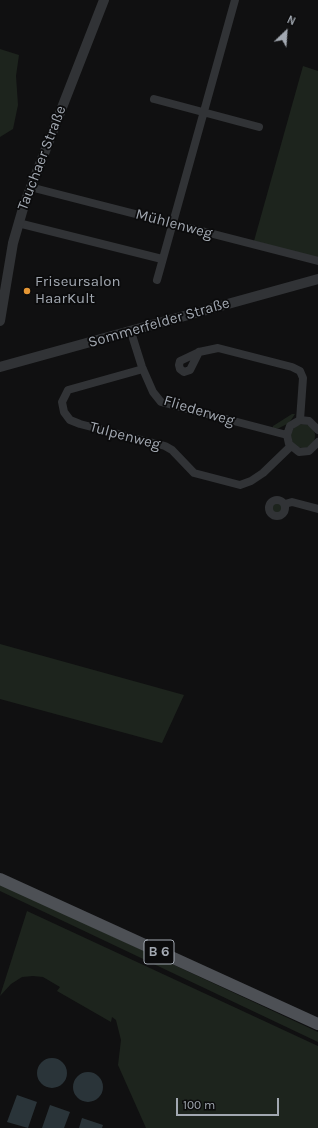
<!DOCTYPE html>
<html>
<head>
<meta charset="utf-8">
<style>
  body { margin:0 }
  #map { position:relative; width:318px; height:1128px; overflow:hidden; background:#101011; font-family:Karla,sans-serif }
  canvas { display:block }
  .north { position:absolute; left:266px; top:12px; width:40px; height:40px; -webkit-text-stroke:3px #0b0b0c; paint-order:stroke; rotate:25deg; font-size:11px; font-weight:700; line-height:16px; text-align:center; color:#a2a8b1 }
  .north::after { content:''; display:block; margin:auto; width:14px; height:18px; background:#a2a8b1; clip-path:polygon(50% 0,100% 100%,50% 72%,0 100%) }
  .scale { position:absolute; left:176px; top:1098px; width:103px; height:18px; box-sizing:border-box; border:2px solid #a2a8b1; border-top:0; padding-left:5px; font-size:12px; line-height:14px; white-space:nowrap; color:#a2a8b1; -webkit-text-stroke:3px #0b0b0c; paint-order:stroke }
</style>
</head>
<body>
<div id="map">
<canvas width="318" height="1128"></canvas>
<div class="north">N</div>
<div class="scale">100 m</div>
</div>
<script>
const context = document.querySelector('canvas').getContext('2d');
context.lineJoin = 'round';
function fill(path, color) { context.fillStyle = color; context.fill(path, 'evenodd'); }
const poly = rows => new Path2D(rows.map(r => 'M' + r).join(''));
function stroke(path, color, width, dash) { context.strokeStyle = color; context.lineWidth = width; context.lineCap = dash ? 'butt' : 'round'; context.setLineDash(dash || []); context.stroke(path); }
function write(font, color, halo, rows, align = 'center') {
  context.font = font + ' Karla,sans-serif'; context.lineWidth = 3.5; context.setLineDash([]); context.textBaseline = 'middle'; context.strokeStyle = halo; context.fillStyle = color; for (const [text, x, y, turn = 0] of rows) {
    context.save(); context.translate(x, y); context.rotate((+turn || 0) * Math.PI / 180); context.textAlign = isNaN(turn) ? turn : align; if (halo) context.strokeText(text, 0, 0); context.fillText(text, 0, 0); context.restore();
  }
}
fill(poly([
  [0,49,19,55,16,76,18,105,13,129,0,137],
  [303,66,318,71,318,258,254,241],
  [292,414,295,414,289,423,279,428,273,429,273,426],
  '291 436a12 12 0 1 1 24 0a12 12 0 1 1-24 0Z',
  '270 508a8 8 0 1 1 16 0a8 8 0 1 1-16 0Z',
  [0,644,184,695,162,743,0,699],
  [0,884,318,1032,318,1042,0,891],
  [27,911,318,1046,318,1128,146,1128,118,1065,121,1040,116,1020,112,1017,111,1022,57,991,60,987,43,977,33,976,22,977,11,984,0,996]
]), '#1d241d');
fill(poly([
  '37 1073a15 15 0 1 1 30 0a15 15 0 1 1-30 0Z',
  '73 1087a15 15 0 1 1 30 0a15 15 0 1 1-30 0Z',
  [17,1095,37,1102,28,1128,7,1122],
  [50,1105,70,1112,64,1128,42,1128],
  [82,1118,103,1125,102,1128,79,1128]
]), '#2a3439');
stroke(poly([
  [154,99,259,127],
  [30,187,318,261],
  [18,223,162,259],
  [157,280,235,0],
  [131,332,142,367,153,392,161,402,287,435],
  [199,352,218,348,292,367,300,371,303,378,300,420],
  [199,352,190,370,184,372,180,369,179,365,180,361,199,352],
  [143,369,68,390,62,402,64,412,70,420,80,424,165,446,172,450,194,473,240,485,251,481,263,473,291,446],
  [318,430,309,421,300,420,290,426,287,435,289,444,299,452,309,451,318,442],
  '269 508a8 8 0 1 1 16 0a8 8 0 1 1-16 0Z',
  [285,504,292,502,318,509]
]), '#313336', 8);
stroke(poly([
  [0,321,13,243,24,205,104,0],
  [0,367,318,279]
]), '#313336', 10);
stroke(poly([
  [0,879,318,1024]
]), '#4d5055', 12);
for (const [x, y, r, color] of [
  [27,291,4,"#e59634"]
]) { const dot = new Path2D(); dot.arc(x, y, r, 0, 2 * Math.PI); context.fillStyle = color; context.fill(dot); stroke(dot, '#0b0b0c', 1.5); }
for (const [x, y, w] of [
  [159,952,30]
]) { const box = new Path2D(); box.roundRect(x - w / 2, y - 12, w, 24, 3); context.fillStyle = '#0b0b0c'; context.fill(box); stroke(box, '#a2a8b1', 1); }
write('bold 14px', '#a2a8b1', null, [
  ["B 6",159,952]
]);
write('15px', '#a2a8b1', '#0b0b0c', [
  ["Tauchaer Straße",42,158,-69],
  ["Mühlenweg",174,224,15],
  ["Sommerfelder Straße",159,323,-16],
  ["Fliederweg",199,411,17],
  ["Tulpenweg",125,436,15]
]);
write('15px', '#a2a8b1', '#0b0b0c', [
  ["Friseursalon",35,282],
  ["HaarKult",35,299]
], 'left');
</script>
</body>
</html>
